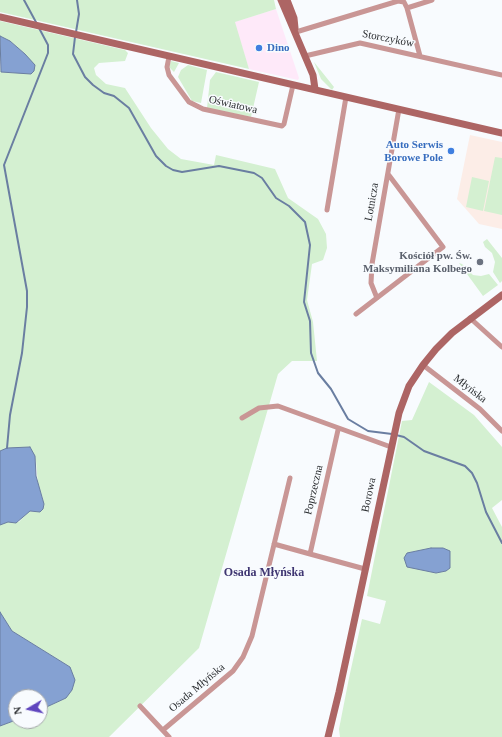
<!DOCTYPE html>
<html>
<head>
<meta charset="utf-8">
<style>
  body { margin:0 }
  #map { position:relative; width:502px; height:737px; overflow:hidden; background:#f8fbfe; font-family:Georgia,serif }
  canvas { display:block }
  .north { position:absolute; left:8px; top:689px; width:40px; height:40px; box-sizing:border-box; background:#f8fbfe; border:1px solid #a6a9ac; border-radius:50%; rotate:261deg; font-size:11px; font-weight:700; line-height:16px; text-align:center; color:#2a2d30 }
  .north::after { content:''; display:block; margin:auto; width:14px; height:18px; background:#5f45be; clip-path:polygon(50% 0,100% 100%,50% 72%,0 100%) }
</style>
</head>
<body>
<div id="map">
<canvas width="502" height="737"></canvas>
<div class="north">N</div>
</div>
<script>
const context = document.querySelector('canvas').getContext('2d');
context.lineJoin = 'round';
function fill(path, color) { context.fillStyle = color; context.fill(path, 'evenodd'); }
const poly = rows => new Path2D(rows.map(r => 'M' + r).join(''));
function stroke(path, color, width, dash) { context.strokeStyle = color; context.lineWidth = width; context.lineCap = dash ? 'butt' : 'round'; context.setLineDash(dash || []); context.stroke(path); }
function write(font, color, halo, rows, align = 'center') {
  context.font = font + ' Georgia,serif'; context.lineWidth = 3; context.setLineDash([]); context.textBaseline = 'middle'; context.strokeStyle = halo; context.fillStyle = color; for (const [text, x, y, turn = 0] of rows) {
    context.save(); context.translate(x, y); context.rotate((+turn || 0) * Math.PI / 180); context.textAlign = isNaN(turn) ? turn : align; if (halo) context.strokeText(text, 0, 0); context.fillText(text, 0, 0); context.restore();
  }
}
fill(poly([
  [276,9,299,78,298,80,249,69,234,22]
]), '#fee9f9');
fill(poly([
  [470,135,502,142,502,229,479,224,457,199]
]), '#fcede7');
fill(poly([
  [0,0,274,0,276,9,235,22,249,69,0,12],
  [0,21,125,50,128,53,125,61,99,63,94,68,96,75,106,84,125,88,151,128,168,149,181,159,214,165,216,155,275,169,288,198,318,219,326,234,327,248,323,260,312,264,307,300,313,322,317,361,292,361,278,374,199,648,109,737,0,737,0,726,16,720,40,721,40,710,66,698,70,667,12,631,0,612,0,525,4,522,19,522,27,513,30,511,34,512,43,499,38,485,36,461,25,448,7,448,0,451,0,65,1,72,17,73,25,54,10,41,0,36],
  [171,61,179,63,174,72,169,67],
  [314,62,334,87,332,90,321,79],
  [188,65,207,70,201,103,192,101,178,77,181,70],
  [216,72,259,82,251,117,207,108,210,80],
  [495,157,502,158,502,215,484,211],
  [472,177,489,181,483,211,466,207],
  [487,239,502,258,502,281,500,283,493,272,495,262,492,253,485,247,483,242],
  [459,263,462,264,473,275,481,276,489,274,498,285,483,296],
  [429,382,474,415,502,447,502,500,492,508,502,527,502,737,340,737,339,729,349,678,362,619,380,624,386,601,367,596,402,421,412,420],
  [431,548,444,548,449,558,450,568,445,571,436,573,425,570,412,551,420,552]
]), '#d4f0d1');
const water = poly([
  [0,36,10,41,25,54,35,65,34,71,31,74,1,72,0,36],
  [30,447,35,456,36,476,44,504,43,509,40,512,30,511,16,523,8,522,0,525,0,451,7,448,30,447],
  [431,548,443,548,450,551,450,568,446,571,436,573,407,567,404,558,407,553,431,548],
  [0,612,12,631,70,667,75,680,72,690,66,698,40,710,40,697,16,697,16,720,0,726,0,612]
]);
fill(water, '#85a1d2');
stroke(water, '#6a7ea1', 1);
stroke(poly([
  [24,0,37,24],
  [76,32,79,14,77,0],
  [75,37,73,54,85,77,93,85,104,93,114,96,129,108,156,156,166,166,173,170,182,172,219,166,254,173,262,178,276,198,289,206,305,222,310,245,304,302,310,321,311,353,318,373,331,389,348,419,368,431,392,434],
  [396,435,404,437,424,451,465,466,472,473,477,483,486,512,502,543],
  [7,448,10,415,22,353,27,307,27,291,4,165,48,53,48,45,39,28]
]), '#6a7ea1', 2);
stroke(poly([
  [407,8,420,56],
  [296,32,398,1,404,2,407,8,432,0],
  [305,56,360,43,502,75],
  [169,57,167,67,169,75,189,102,203,109,282,126,284,124,293,85],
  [327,210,346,97],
  [377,298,371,283,372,264,399,109],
  [356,314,443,247,388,174],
  [470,318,502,347],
  [423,365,480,409,502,431],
  [242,418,259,408,278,406,391,447],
  [338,430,310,554,365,569],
  [274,544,310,554],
  [140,706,169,737],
  [163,730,233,671,243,657,252,636,290,478]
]), '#c99695', 5);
stroke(poly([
  [281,0,313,75,315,89],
  [287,0,294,18,295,28],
  [0,17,502,133],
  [328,737,339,692,399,413,409,386,423,365,436,349,452,333,502,295]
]), '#ad6564', 7);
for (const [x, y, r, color] of [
  [259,48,4,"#3f7fe0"],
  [451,151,4,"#3f7fe0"],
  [480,262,4,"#6b7280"]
]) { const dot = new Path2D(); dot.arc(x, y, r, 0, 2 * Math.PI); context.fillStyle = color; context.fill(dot); stroke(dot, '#f8fbfe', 1.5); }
write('11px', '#2a2d30', '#f8fbfe', [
  ["Storczyków",388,39,11],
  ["Oświatowa",233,105,13],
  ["Lotnicza",372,202,-80],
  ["Młyńska",470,389,38],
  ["Poprzeczna",314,490,-77],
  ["Borowa",369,495,-78],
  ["Osada Młyńska",197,688,-40]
]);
write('bold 11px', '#366cbe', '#f8fbfe', [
  ["Dino",267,48],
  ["Auto Serwis",443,145,"right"],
  ["Borowe Pole",443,158,"right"]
], 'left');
write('bold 11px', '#5b616d', '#f8fbfe', [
  ["Kościół pw. Św.",472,256],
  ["Maksymiliana Kolbego",472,269]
], 'right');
write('bold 12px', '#3e3571', '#f8fbfe', [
  ["Osada Młyńska",264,573]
]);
</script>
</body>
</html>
